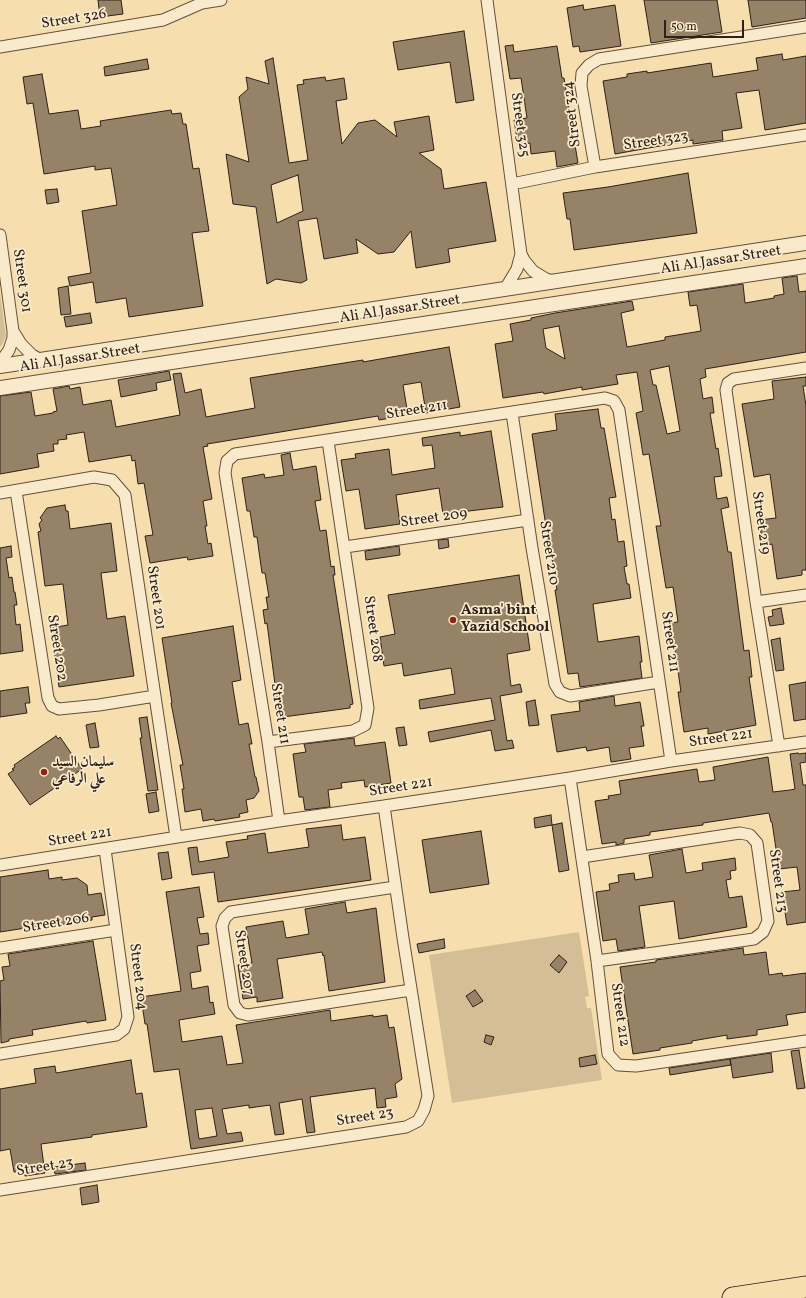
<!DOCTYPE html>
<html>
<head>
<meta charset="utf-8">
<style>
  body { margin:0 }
  #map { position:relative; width:806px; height:1298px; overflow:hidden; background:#f6deaf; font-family:Vollkorn,serif }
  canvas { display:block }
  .scale { position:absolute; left:664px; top:20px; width:80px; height:18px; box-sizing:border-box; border:2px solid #2f2019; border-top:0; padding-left:5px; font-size:12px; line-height:14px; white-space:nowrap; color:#2f2019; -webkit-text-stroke:3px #f9eacb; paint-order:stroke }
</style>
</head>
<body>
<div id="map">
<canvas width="806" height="1298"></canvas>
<div class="scale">50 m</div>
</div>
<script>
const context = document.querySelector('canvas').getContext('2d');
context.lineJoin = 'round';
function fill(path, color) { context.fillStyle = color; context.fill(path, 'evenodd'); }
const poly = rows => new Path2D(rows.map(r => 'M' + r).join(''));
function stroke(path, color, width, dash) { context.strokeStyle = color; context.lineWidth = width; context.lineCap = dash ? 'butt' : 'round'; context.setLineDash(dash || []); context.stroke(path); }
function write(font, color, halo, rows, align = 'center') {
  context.font = font + ' Vollkorn,Amiri,serif'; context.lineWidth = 3.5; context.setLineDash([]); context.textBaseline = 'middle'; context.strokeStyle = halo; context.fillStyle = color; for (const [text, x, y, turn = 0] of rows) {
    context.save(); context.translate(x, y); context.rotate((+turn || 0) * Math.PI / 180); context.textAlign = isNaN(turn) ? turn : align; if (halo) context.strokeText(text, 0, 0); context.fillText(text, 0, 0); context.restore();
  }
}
fill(poly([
  [0,294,6,336,2,345,0,347],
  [579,932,589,996,585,997,587,1008,591,1008,602,1080,452,1103,429,955]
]), '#d4be96');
const building = poly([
  [98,0,121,0,123,14,100,17,98,0],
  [644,0,717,0,722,32,651,43,644,0],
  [748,0,806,0,806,18,752,27,748,0],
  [583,5,584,10,615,5,621,46,580,52,579,46,573,47,567,8,583,5],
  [464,31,474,100,456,103,450,62,398,70,393,42,464,31],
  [513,45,514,52,557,46,562,78,564,78,578,163,557,167,555,151,531,154,530,143,518,145,514,120,527,118,521,78,510,79,505,46,513,45],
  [782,54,783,60,806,56,806,123,765,130,759,90,736,93,742,128,722,131,723,140,693,144,693,140,615,154,603,81,627,77,627,74,647,71,647,73,711,63,713,77,758,70,756,58,782,54],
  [273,58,289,163,308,160,297,85,304,84,303,80,325,77,326,81,344,78,347,99,336,101,342,144,358,123,375,120,397,137,394,122,429,116,434,150,419,153,441,169,444,189,486,182,496,241,448,249,450,262,416,268,411,231,394,252,378,254,356,239,358,253,324,259,317,218,298,221,307,280,301,283,276,279,267,284,256,207,233,204,226,154,249,162,239,97,248,89,246,77,269,84,265,61,273,58],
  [298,175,303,211,277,223,271,185,298,175],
  [147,59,149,69,105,76,104,67,147,59],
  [42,74,49,114,78,110,81,129,101,126,100,121,171,110,172,114,181,113,183,124,186,124,193,169,199,168,209,231,192,233,203,306,129,317,126,298,96,303,93,282,70,286,68,277,91,273,82,211,117,205,111,168,95,170,95,166,44,174,33,103,27,104,23,77,42,74],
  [688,173,697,233,574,250,570,219,567,219,563,193,608,187,688,173],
  [57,189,59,202,47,204,45,190,57,189],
  [797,276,799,292,806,291,806,352,705,369,706,377,700,379,703,399,712,397,714,413,710,413,716,449,718,448,722,476,714,477,717,499,727,497,729,507,721,509,728,552,731,552,744,651,749,650,752,677,749,677,756,725,708,734,708,728,684,732,678,692,681,692,675,650,673,650,669,623,678,622,673,587,666,588,656,526,661,526,649,454,643,455,640,436,636,413,643,411,637,372,616,375,618,384,582,390,582,387,544,394,543,392,503,398,495,344,513,341,510,324,531,320,531,318,555,313,632,301,634,310,621,313,627,347,665,340,665,337,701,331,697,305,690,306,688,292,743,284,745,303,774,298,774,296,784,294,782,278,797,276],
  [559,326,565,359,546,348,543,329,559,326],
  [669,366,680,431,667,434,656,385,653,385,650,370,669,366],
  [68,286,71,314,61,315,58,288,68,286],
  [90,313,92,323,66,327,64,317,90,313],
  [449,347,460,407,426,413,421,382,403,385,408,415,379,420,378,416,207,444,208,446,203,447,212,499,203,501,207,526,205,526,208,544,211,543,213,556,188,560,187,557,150,563,145,536,153,535,144,483,138,484,135,460,132,461,131,455,89,462,84,432,66,435,67,439,58,440,58,444,53,444,54,451,37,454,39,467,0,474,0,396,31,392,35,416,53,413,53,412,57,411,53,389,69,386,70,389,80,387,83,405,111,400,116,427,180,415,173,374,181,373,185,393,201,389,206,417,255,408,250,378,363,360,363,362,449,347],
  [169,371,171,380,156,383,157,390,121,397,118,380,169,371],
  [806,377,806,386,803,386,806,406,806,570,802,570,802,575,777,579,772,544,763,546,759,520,776,518,770,474,754,477,742,404,774,399,772,381,806,377],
  [598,409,601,428,604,428,616,497,609,498,612,520,615,519,618,542,624,541,627,566,624,567,627,584,629,584,631,598,593,604,598,642,639,636,642,662,640,662,642,678,580,687,578,673,568,674,555,590,557,590,549,540,548,540,532,434,557,430,555,414,598,409],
  [491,431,503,507,443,514,439,488,396,495,400,524,365,529,359,489,346,491,341,460,356,458,355,454,389,449,392,475,435,468,432,445,423,446,422,438,460,432,460,436,491,431],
  [290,453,293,470,316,466,321,500,315,501,320,531,326,530,331,567,334,566,335,575,333,575,353,704,350,705,350,708,283,717,283,715,279,715,267,623,265,624,263,610,268,609,266,597,269,597,265,573,262,573,257,537,254,537,250,511,247,511,242,478,264,474,265,478,284,475,281,455,290,453],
  [65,505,66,511,68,511,70,529,111,523,117,571,101,573,107,619,125,616,134,676,59,687,51,628,68,625,63,584,45,586,38,532,41,531,39,524,42,520,40,518,47,508,65,505],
  [448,539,449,547,439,549,438,540,448,539],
  [11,546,12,557,6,558,9,578,12,577,14,592,15,592,17,605,14,605,16,625,20,624,23,651,0,654,0,548,11,546],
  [399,546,400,555,366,560,365,551,399,546],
  [519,575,530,650,507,654,511,686,520,684,522,692,500,696,507,741,512,740,514,748,495,751,491,730,430,742,428,732,495,720,491,698,420,709,419,700,455,694,451,668,404,676,402,663,384,666,380,637,395,634,388,595,519,575],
  [781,608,784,624,770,626,768,617,773,616,772,610,781,608],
  [233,626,241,680,232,682,239,725,248,723,252,744,249,744,255,777,256,777,259,791,254,798,246,800,248,812,239,814,240,817,215,821,214,819,203,821,201,809,185,812,182,789,184,789,180,765,183,765,171,703,172,703,162,638,233,626],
  [780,638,784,670,776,671,771,640,780,638],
  [806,682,806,719,794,721,789,685,806,682],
  [28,687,30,703,25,703,27,713,0,717,0,691,28,687],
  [614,696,615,706,640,702,644,726,641,726,644,746,629,748,631,759,611,762,609,747,587,751,586,747,557,752,551,715,580,711,579,702,614,696],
  [535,700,539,725,529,726,526,702,535,700],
  [147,717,158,790,148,791,140,738,142,738,139,718,147,717],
  [95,723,99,747,90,748,86,725,95,723],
  [404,727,407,745,399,746,396,728,404,727],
  [56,736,58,739,60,737,82,769,30,805,8,774,14,770,12,769,15,767,14,765,56,736],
  [354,738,355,746,385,742,391,783,365,787,364,780,341,783,342,788,328,790,330,807,305,810,303,797,299,797,293,754,306,752,304,744,354,738],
  [798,753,799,754,806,753,806,762,800,763,803,785,806,785,806,922,787,925,782,892,800,890,797,867,779,869,772,822,771,822,769,813,703,823,703,825,650,832,650,835,624,839,624,843,616,845,616,842,602,844,595,801,609,799,608,796,621,794,619,781,697,769,699,782,715,780,713,767,768,757,773,792,790,790,795,789,790,754,798,753],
  [156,792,159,811,149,813,146,794,156,792],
  [551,815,552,825,535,828,534,818,551,815],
  [562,823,569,870,559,872,552,825,562,823],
  [341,825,343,840,365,837,371,880,218,902,214,872,192,875,188,848,197,847,199,862,229,857,226,842,248,839,247,836,265,833,268,853,309,847,306,829,341,825],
  [481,831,489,884,430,893,422,840,481,831],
  [682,849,686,873,703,870,702,863,735,858,736,870,730,871,731,879,726,880,729,898,742,896,747,927,679,939,674,901,639,906,645,947,618,951,616,939,603,941,596,892,610,890,609,884,619,882,618,875,634,873,635,880,653,877,649,855,682,849],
  [168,852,172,878,162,880,158,853,168,852],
  [48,870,49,879,62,877,62,880,77,878,87,885,88,895,101,893,105,915,92,917,92,920,58,925,58,923,0,932,0,877,48,870],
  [199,887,204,917,197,918,200,934,208,933,209,944,197,946,201,971,190,973,192,989,208,986,210,1003,213,1002,215,1014,179,1020,182,1042,222,1036,227,1065,243,1063,236,1025,330,1010,331,1021,373,1015,373,1017,387,1015,389,1028,394,1027,402,1079,395,1084,397,1097,385,1099,386,1107,377,1108,375,1088,310,1097,315,1132,307,1133,302,1099,279,1103,284,1134,275,1135,270,1105,249,1108,249,1105,222,1109,227,1134,241,1132,243,1141,191,1149,179,1069,154,1072,147,1024,145,1024,141,997,181,991,166,892,199,887],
  [212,1108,217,1136,199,1139,195,1110,212,1108],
  [345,902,347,913,376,908,385,982,329,991,324,955,323,956,322,952,277,959,283,998,257,1002,257,997,243,999,238,965,252,963,246,927,283,921,286,938,309,934,305,909,345,902],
  [444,939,445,948,419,953,417,944,444,939],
  [93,941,106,1020,87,1023,86,1021,32,1030,33,1035,9,1039,9,1041,1,1043,0,981,4,980,2,967,10,966,8,954,93,941],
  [743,948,744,955,766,952,769,975,782,973,783,976,806,973,806,1012,786,1015,788,1025,757,1030,757,1035,727,1039,727,1035,692,1041,692,1043,660,1048,660,1050,633,1054,620,967,656,962,656,960,743,948],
  [559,955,567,962,559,973,550,965,559,955],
  [475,990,483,1001,473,1007,466,996,475,990],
  [486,1035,494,1037,491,1045,484,1042,486,1035],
  [799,1050,805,1088,797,1089,791,1051,799,1050],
  [771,1053,773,1072,733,1078,730,1059,771,1053],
  [595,1055,597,1064,580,1067,579,1058,595,1055],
  [730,1059,731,1065,670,1075,669,1068,730,1059],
  [131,1060,136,1094,142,1093,147,1127,92,1135,92,1137,41,1144,45,1173,25,1176,24,1171,14,1172,10,1149,0,1151,0,1089,36,1083,34,1069,55,1066,56,1073,131,1060],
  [85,1163,86,1170,55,1174,54,1167,85,1163],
  [97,1185,99,1202,82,1205,80,1188,97,1185]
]);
fill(building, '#968367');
stroke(building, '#2f2019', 1);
const minor = poly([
  [487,0,521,254,517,269,505,289],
  [0,47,163,20,202,3,221,0],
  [595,167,581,86,582,73,589,65,599,59,806,27],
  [512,184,595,167,806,135],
  [0,235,13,331,13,338,9,350,0,363],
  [521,254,524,260,533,271,546,279,553,281],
  [13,331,21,344,32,355,39,359],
  [512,413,532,548,555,684,560,692,570,696,659,682],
  [16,491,48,698,52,706,59,709,99,705,155,696],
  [0,493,94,477,112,480,125,495,176,837],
  [345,547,528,520],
  [756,602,806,595],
  [268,742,353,731,365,725,368,708,328,441],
  [779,746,756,602,726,390,728,383,734,379,806,368],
  [570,778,597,961,608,1054,618,1065,636,1066,806,1041],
  [279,821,268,742,225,473,227,461,235,454,605,398,614,401,619,410,671,761],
  [582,857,740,833,750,835,757,843,768,921,763,932,754,939,597,961],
  [0,865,279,821,384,806,570,778,671,761,806,742],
  [395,887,231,912,225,918,222,926,234,1005,240,1013,248,1015,411,990],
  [0,948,116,930],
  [0,1054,116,1035,124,1029,128,1017,105,849],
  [0,1190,406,1127,418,1121,424,1110,428,1096,403,938,384,806]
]);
const tertiary = poly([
  [0,366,806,243],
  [0,388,806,266]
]);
const motorway = poly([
  [733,1298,806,1287]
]);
stroke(minor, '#61503e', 13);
stroke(tertiary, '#61503e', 16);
stroke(motorway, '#2f2019', 23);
stroke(minor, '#f9eacb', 11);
stroke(tertiary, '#f9eacb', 14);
stroke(motorway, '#f6deaf', 21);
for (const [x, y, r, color] of [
  [453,620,4,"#8f2418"],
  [44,772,4,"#8f2418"]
]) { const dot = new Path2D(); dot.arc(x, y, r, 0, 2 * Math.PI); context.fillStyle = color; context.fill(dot); stroke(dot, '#f9eacb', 1.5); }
write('15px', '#2f2019', '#f9eacb', [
  ["Street 326",74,20,-9],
  ["Street 324",573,114,-97],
  ["Street 325",519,125,82],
  ["Street 323",656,142,-8],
  ["Ali Al Jassar Street",721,261,-9],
  ["Street 301",21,281,82],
  ["Ali Al Jassar Street",400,310,-9],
  ["Ali Al Jassar Street",80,359,-9],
  ["Street 211",417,411,-9],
  ["Street 209",434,519,-8],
  ["Street 219",760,523,82],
  ["Street 210",548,553,81],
  ["Street 201",155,598,82],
  ["Street 208",372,629,82],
  ["Street 211",669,642,82],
  ["Street 202",56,648,81],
  ["Street 211",279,714,81],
  ["Street 221",721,739,-8],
  ["Street 221",401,788,-9],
  ["Street 221",80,838,-9],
  ["Street 213",777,881,82],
  ["Street 206",56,924,-9],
  ["Street 207",243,963,81],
  ["Street 204",137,977,83],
  ["Street 212",619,1015,82],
  ["Street 23",365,1118,-9],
  ["Street 23",45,1168,-9]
]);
write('bold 15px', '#2f2019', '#f9eacb', [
  ["Asma' bint",461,611],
  ["Yazid School",461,628],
  ["سليمان السيد",52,763],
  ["علي الرفاعي",52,780]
], 'left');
</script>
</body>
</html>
